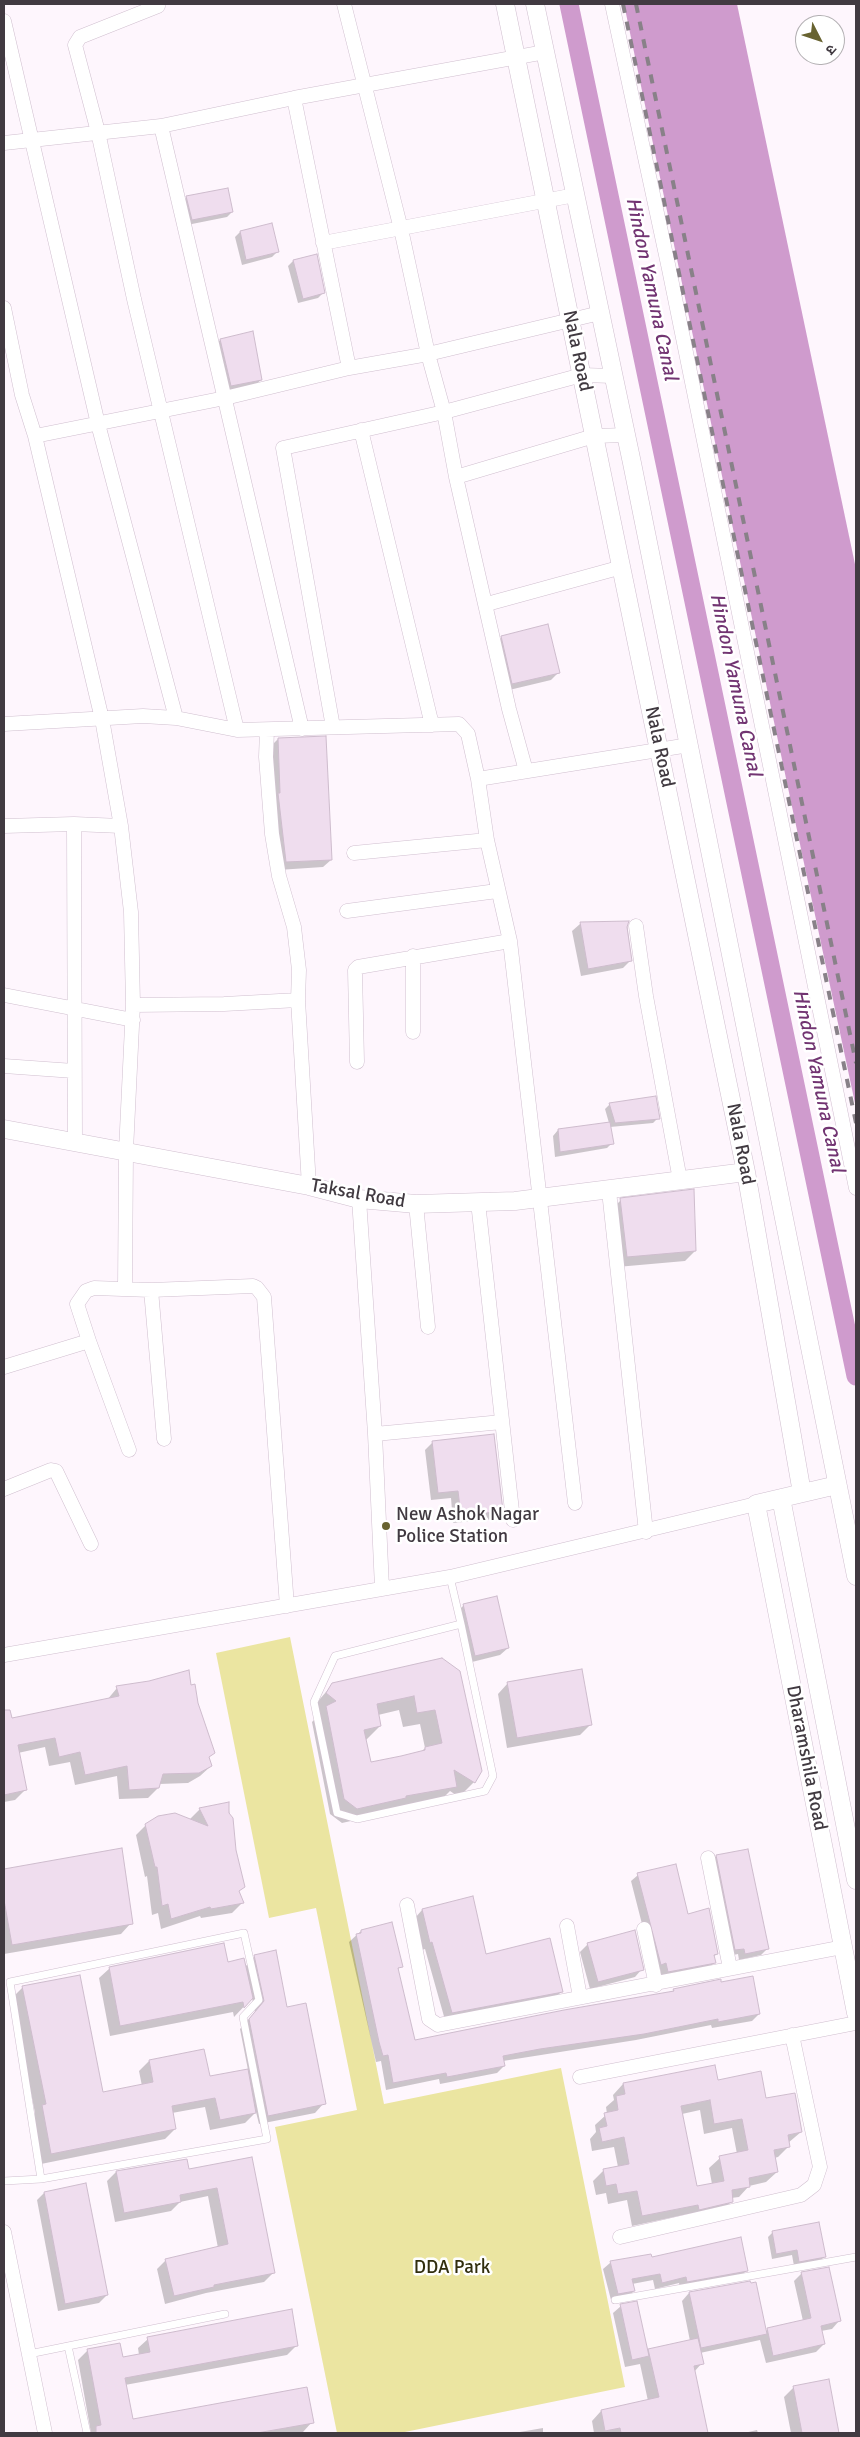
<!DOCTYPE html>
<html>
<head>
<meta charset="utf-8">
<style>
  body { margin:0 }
  #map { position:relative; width:860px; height:2437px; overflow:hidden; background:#fef6fd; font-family:Signika,"Noto Sans Devanagari",sans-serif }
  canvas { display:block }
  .frame { position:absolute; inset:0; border:5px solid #413a41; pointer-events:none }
  .north { position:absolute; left:795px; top:15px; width:50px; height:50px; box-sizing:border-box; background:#fff; border:1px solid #b3b0b3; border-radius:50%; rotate:131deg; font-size:14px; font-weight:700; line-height:20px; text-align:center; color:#413a41 }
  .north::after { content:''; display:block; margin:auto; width:18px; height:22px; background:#686330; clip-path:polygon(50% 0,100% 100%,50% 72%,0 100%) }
</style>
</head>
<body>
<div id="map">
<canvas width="860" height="2437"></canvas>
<div class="frame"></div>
<div class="north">उ</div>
</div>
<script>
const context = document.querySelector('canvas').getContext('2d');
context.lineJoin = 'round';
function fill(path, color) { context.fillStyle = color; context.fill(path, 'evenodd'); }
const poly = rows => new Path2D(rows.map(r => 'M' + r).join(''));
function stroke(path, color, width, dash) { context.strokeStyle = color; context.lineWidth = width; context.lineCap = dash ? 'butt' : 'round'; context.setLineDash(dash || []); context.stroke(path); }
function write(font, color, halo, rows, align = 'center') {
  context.font = font + ' Signika,sans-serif'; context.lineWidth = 5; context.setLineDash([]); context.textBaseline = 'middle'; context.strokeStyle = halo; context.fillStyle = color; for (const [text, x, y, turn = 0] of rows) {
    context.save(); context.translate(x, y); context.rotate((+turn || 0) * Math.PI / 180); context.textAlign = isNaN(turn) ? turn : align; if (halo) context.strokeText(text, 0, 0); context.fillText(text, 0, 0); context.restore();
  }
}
fill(poly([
  [290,1637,384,2104,561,2068,625,2387,400,2433,337,2433,275,2127,357,2110,316,1908,269,1918,216,1653]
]), '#ebe5a1');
fill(poly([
  [624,4,737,4,856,569,856,1108,732,524]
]), '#cf9bcd');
fill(poly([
  [187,197,232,212,227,217,187,225,182,202],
  [271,225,277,252,272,257,242,265,235,237,240,232],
  [316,255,323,293,318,298,298,303,288,266,293,261],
  [220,340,261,380,253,387,223,393,213,348],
  [502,637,559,672,551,680,505,691,494,645],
  [278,739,331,860,323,867,278,870,270,747],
  [627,923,631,960,623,968,581,976,572,931,580,924],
  [610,1104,658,1118,653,1123,610,1127,612,1143,607,1148,555,1157,553,1136,558,1130,609,1123,605,1109],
  [621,1200,695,1251,685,1261,617,1267,611,1210],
  [433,1442,501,1511,494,1519,453,1523,451,1498,431,1500,425,1450],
  [464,1605,508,1648,500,1655,468,1663,456,1613],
  [442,1660,474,1782,459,1797,450,1791,440,1801,342,1823,330,1814,312,1722,320,1714,312,1708,333,1684],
  [399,1710,403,1727,420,1724,425,1748,421,1752,370,1764,365,1741,380,1726,378,1715],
  [508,1683,591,1724,580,1735,507,1748,498,1694],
  [190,1687,214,1752,208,1758,211,1766,200,1776,188,1783,159,1784,158,1788,148,1798,119,1799,117,1776,75,1785,70,1762,49,1766,45,1747,18,1753,25,1790,15,1800,4,1802,4,1721,107,1700,117,1688],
  [228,1804,235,1850,244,1886,238,1892,242,1903,232,1913,201,1918,200,1916,161,1929,158,1913,152,1915,147,1876,145,1877,136,1835,146,1825,189,1820,200,1809],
  [121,1850,131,1923,121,1934,4,1954,4,1871],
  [716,1856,768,1948,761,1955,739,1960,738,1954,729,1956,710,1862],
  [638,1875,687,1916,717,1954,713,1957,715,1962,708,1969,662,1978,660,1969,654,1971,631,1881],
  [422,1910,485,1956,561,1992,554,1999,445,2020,425,1949,422,1950,415,1918],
  [361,1931,401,1966,397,1970,415,2041,671,1992,674,1990,759,2014,752,2021,712,2028,711,2025,636,2040,503,2061,504,2066,497,2073,440,2084,439,2079,386,2090,381,2061,376,2062,349,1942],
  [588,1944,642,1969,635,1977,590,1989,580,1952],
  [255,1956,286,2008,324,2103,315,2113,259,2124,256,2112,245,2123,210,2130,205,2107,172,2113,175,2129,165,2139,41,2164,32,2116,35,2113,12,1998,22,1988,102,2094,142,2086,139,2071,149,2061,209,2078,248,2070,240,2029,255,2012,252,1998,234,2017,233,2012,110,2036,99,1978,110,1968,227,1963,245,1967],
  [714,2066,717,2081,765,2100,801,2132,788,2143,789,2146,778,2157,774,2158,777,2172,766,2182,749,2186,739,2197,731,2198,732,2201,721,2212,688,2214,632,2226,627,2200,608,2204,606,2193,596,2195,593,2181,604,2170,618,2167,614,2147,592,2151,590,2139,596,2132,595,2125,607,2114,606,2107,614,2100,613,2095,623,2084],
  [700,2110,704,2134,732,2128,737,2154,720,2158,709,2168,712,2184,696,2188,682,2114],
  [251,2158,273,2273,264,2282,206,2293,165,2304,157,2269,166,2260,218,2248,208,2196,180,2202,171,2211,115,2222,107,2181,116,2172,188,2170],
  [44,2193,107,2295,99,2303,58,2311,37,2200],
  [773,2232,824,2257,819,2262,794,2266,792,2255,772,2259,768,2237],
  [650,2255,651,2259,747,2270,740,2277,680,2288,679,2283,655,2289,653,2280,632,2284,634,2291,627,2298,611,2300,603,2269,610,2263],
  [802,2273,839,2321,832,2329,821,2331,824,2344,816,2352,766,2363,760,2340,700,2353,702,2363,694,2372,707,2433,594,2433,592,2421,601,2411,648,2401,640,2364,625,2367,613,2313,621,2306,647,2352,690,2341,682,2301,689,2293,765,2331,803,2321,794,2281],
  [148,2339,297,2345,287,2355,125,2385,132,2421,312,2422,303,2432,296,2433,91,2433,78,2360,88,2350,122,2358,139,2355,138,2348],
  [828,2381,838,2433,791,2433,784,2397,794,2387],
  [543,2428,543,2433,514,2433],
  [757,2430,758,2433,744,2433]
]), '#0003');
stroke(poly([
  [569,4,856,1376]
]), '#cf9bcd', 19);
const building = poly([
  [228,188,233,212,192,220,186,196,228,188],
  [272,223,279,252,246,260,240,231,272,223],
  [317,254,325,293,303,299,293,260,317,254],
  [253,331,262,380,231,386,220,339,253,331],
  [548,624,560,673,512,684,501,636,548,624],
  [326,736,332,860,286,862,278,793,280,793,278,738,326,736],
  [629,921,627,927,632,961,588,969,580,922,629,921],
  [656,1096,660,1119,615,1123,609,1103,656,1096],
  [610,1122,614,1144,560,1152,558,1129,610,1122],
  [694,1189,696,1251,627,1257,620,1198,694,1189],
  [494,1434,503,1511,461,1516,458,1491,438,1493,432,1441,494,1434],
  [497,1596,509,1648,475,1656,463,1604,497,1596],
  [442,1658,460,1671,482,1771,475,1783,454,1770,457,1787,406,1796,406,1798,357,1809,344,1799,326,1706,336,1701,326,1693,332,1683,442,1658],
  [414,1696,417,1713,435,1710,442,1743,425,1747,425,1750,401,1756,371,1762,364,1730,381,1726,377,1704,414,1696],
  [582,1669,592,1725,517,1738,507,1682,582,1669],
  [189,1670,191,1685,195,1684,198,1703,215,1753,209,1757,212,1766,199,1773,163,1774,159,1788,129,1790,127,1766,85,1775,80,1752,59,1757,55,1738,18,1745,27,1790,4,1795,4,1710,10,1710,12,1718,119,1696,116,1686,149,1681,189,1670],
  [229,1802,229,1813,233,1818,236,1850,245,1887,239,1891,244,1903,211,1909,210,1907,171,1919,168,1904,162,1906,157,1867,155,1867,145,1824,158,1816,175,1813,208,1826,199,1808,229,1802],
  [122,1848,133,1924,12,1945,4,1900,4,1869,122,1848],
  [748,1849,769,1949,745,1954,744,1949,735,1950,716,1855,748,1849],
  [676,1864,688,1914,709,1908,718,1954,714,1955,716,1963,668,1972,666,1963,661,1965,637,1873,676,1864],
  [473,1896,486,1954,550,1938,563,1992,452,2013,432,1942,430,1943,422,1909,473,1896],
  [392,1922,403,1967,398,1968,415,2040,564,2010,674,1991,673,1989,721,1979,721,1982,753,1976,760,2014,718,2022,718,2019,644,2034,540,2049,503,2056,505,2066,447,2077,446,2073,393,2083,388,2055,383,2056,379,2042,356,1934,361,1933,361,1930,392,1922],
  [635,1930,644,1970,598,1982,587,1943,635,1930],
  [224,1943,228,1962,244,1958,253,1998,244,2008,243,2002,120,2026,109,1967,224,1943],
  [276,1950,287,2007,306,2003,326,2104,268,2116,249,2019,264,2001,254,1955,276,1950],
  [80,1975,103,2092,153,2082,149,2060,204,2049,210,2076,248,2069,256,2113,220,2120,215,2098,172,2106,176,2129,51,2154,42,2105,46,2104,22,1986,80,1975],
  [715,2065,718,2080,761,2071,766,2098,795,2093,802,2132,788,2135,790,2147,774,2150,778,2172,749,2178,750,2187,732,2190,733,2202,699,2210,698,2205,642,2216,637,2191,618,2194,616,2184,606,2186,603,2169,629,2164,624,2137,602,2142,599,2128,607,2126,604,2113,618,2110,616,2096,625,2094,623,2083,715,2065],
  [710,2100,714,2124,742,2119,748,2150,719,2156,724,2181,697,2186,681,2106,710,2100],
  [252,2157,275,2273,214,2285,214,2287,174,2296,165,2259,228,2244,217,2188,180,2195,181,2202,124,2213,116,2171,187,2159,189,2169,252,2157],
  [86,2183,108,2295,65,2304,44,2192,86,2183],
  [819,2222,826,2257,799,2262,797,2250,776,2254,772,2231,819,2222],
  [741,2237,748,2271,687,2282,686,2277,662,2283,660,2274,632,2279,635,2291,618,2294,610,2261,651,2254,652,2257,741,2237],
  [829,2267,841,2321,821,2326,825,2344,773,2356,767,2328,811,2318,801,2272,829,2267],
  [750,2281,751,2283,756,2282,767,2334,701,2348,689,2292,750,2281],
  [637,2301,649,2356,632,2360,620,2304,637,2301],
  [292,2309,298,2346,125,2378,133,2419,307,2387,314,2423,257,2433,96,2433,96,2426,101,2425,87,2349,120,2343,123,2357,150,2352,147,2337,292,2309],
  [698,2338,704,2364,694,2366,708,2433,621,2433,620,2428,605,2431,601,2410,659,2397,648,2349,698,2338],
  [829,2379,839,2433,802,2433,793,2386,829,2379]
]);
fill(building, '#efddee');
stroke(building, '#cebccd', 1);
const service = poly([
  [450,1577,461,1624,493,1776,485,1791,357,1819,337,1813,314,1702,335,1656,461,1624],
  [4,2181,41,2179,267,2139,243,2017,259,2000,244,1933,10,1982,41,2179],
  [615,2300,856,2257],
  [68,2346,87,2433],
  [29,2354,225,2314]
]);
const minor = poly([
  [157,4,158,6,80,37,75,45,98,132,134,299,237,730],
  [344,4,401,229,428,354,444,412,456,477,509,709,526,771],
  [612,4,669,269,856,1188],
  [4,21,98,424,176,718],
  [294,98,349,368],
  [161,126,302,729],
  [4,143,161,126,294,98,545,52],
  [323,243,575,195],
  [4,308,22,395,35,436,102,719,121,826,74,824],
  [361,430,432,725],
  [35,436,225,398,349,368,428,354,600,313],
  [456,477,594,436,626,435],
  [487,604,622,567],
  [4,724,143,716,176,718,237,730,459,724,468,734,478,779,689,745],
  [333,727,283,448,444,412,582,375,613,376],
  [267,730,266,757,272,834,279,876,294,927,299,970,298,1000,309,1186],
  [478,779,487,840,510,941,575,1503],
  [4,826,74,824,75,1142],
  [121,826,131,912,133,1005,126,1151,125,1289],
  [354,853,487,840],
  [347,911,497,891],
  [636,926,646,996,680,1180],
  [4,995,133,1020],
  [133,1005,224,1004,298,1000],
  [413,1032,413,956],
  [357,1062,355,970,358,967,510,941],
  [4,1066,74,1071],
  [609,1191,646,1532],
  [359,1199,375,1434,382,1588],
  [478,1202,513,1520],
  [416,1204,428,1327],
  [4,1367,89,1341],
  [375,1434,502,1422],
  [164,1439,151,1290,253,1286,257,1288,264,1297,287,1606],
  [129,1450,89,1341,77,1304,86,1291,94,1288,151,1290],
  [4,1489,51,1470,56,1471,91,1544],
  [4,1655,450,1577,756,1504],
  [708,1858,730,1968],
  [407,1905,429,2019,438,2025,843,1947],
  [567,1926,580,1997],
  [644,1929,656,1985],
  [580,2077,856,2023],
  [4,2232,45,2433],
  [620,2237,801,2195,814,2185,820,2167,792,2035]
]);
const tertiary = poly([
  [505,4,746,1172,802,1493],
  [535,4,632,463,856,1576],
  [4,1129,309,1186,359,1199,416,1204,515,1201,746,1172],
  [837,1485,756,1504,856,2013],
  [781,1498,856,1880]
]);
stroke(service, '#d0bfcf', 8);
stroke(minor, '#d0bfcf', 15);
stroke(tertiary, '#d0bfcf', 19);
stroke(service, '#fff', 7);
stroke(minor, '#fff', 14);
stroke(tertiary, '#fff', 18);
stroke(poly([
  [623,4,856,1123],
  [636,4,856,1063]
]), '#888188', 4, [9, 9]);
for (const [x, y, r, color] of [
  [386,1526,5,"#686330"]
]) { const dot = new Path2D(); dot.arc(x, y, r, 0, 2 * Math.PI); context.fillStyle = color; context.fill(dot); stroke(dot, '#fff', 2); }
write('19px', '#413a41', '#fff', [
  ["Nala Road",577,351,78],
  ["Nala Road",659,747,78],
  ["Nala Road",740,1144,79],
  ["Taksal Road",358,1194,10],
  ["Dharamshila Road",806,1758,79]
]);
write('19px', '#413a41', '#fff', [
  ["New Ashok Nagar",396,1515],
  ["Police Station",396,1537]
], 'left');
write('19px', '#312e0e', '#fff', [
  ["DDA Park",452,2268]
]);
write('italic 20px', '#723472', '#fff', [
  ["Hindon Yamuna Canal",651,289,78],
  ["Hindon Yamuna Canal",735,685,78],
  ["Hindon Yamuna Canal",818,1081,78]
]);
</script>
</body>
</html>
